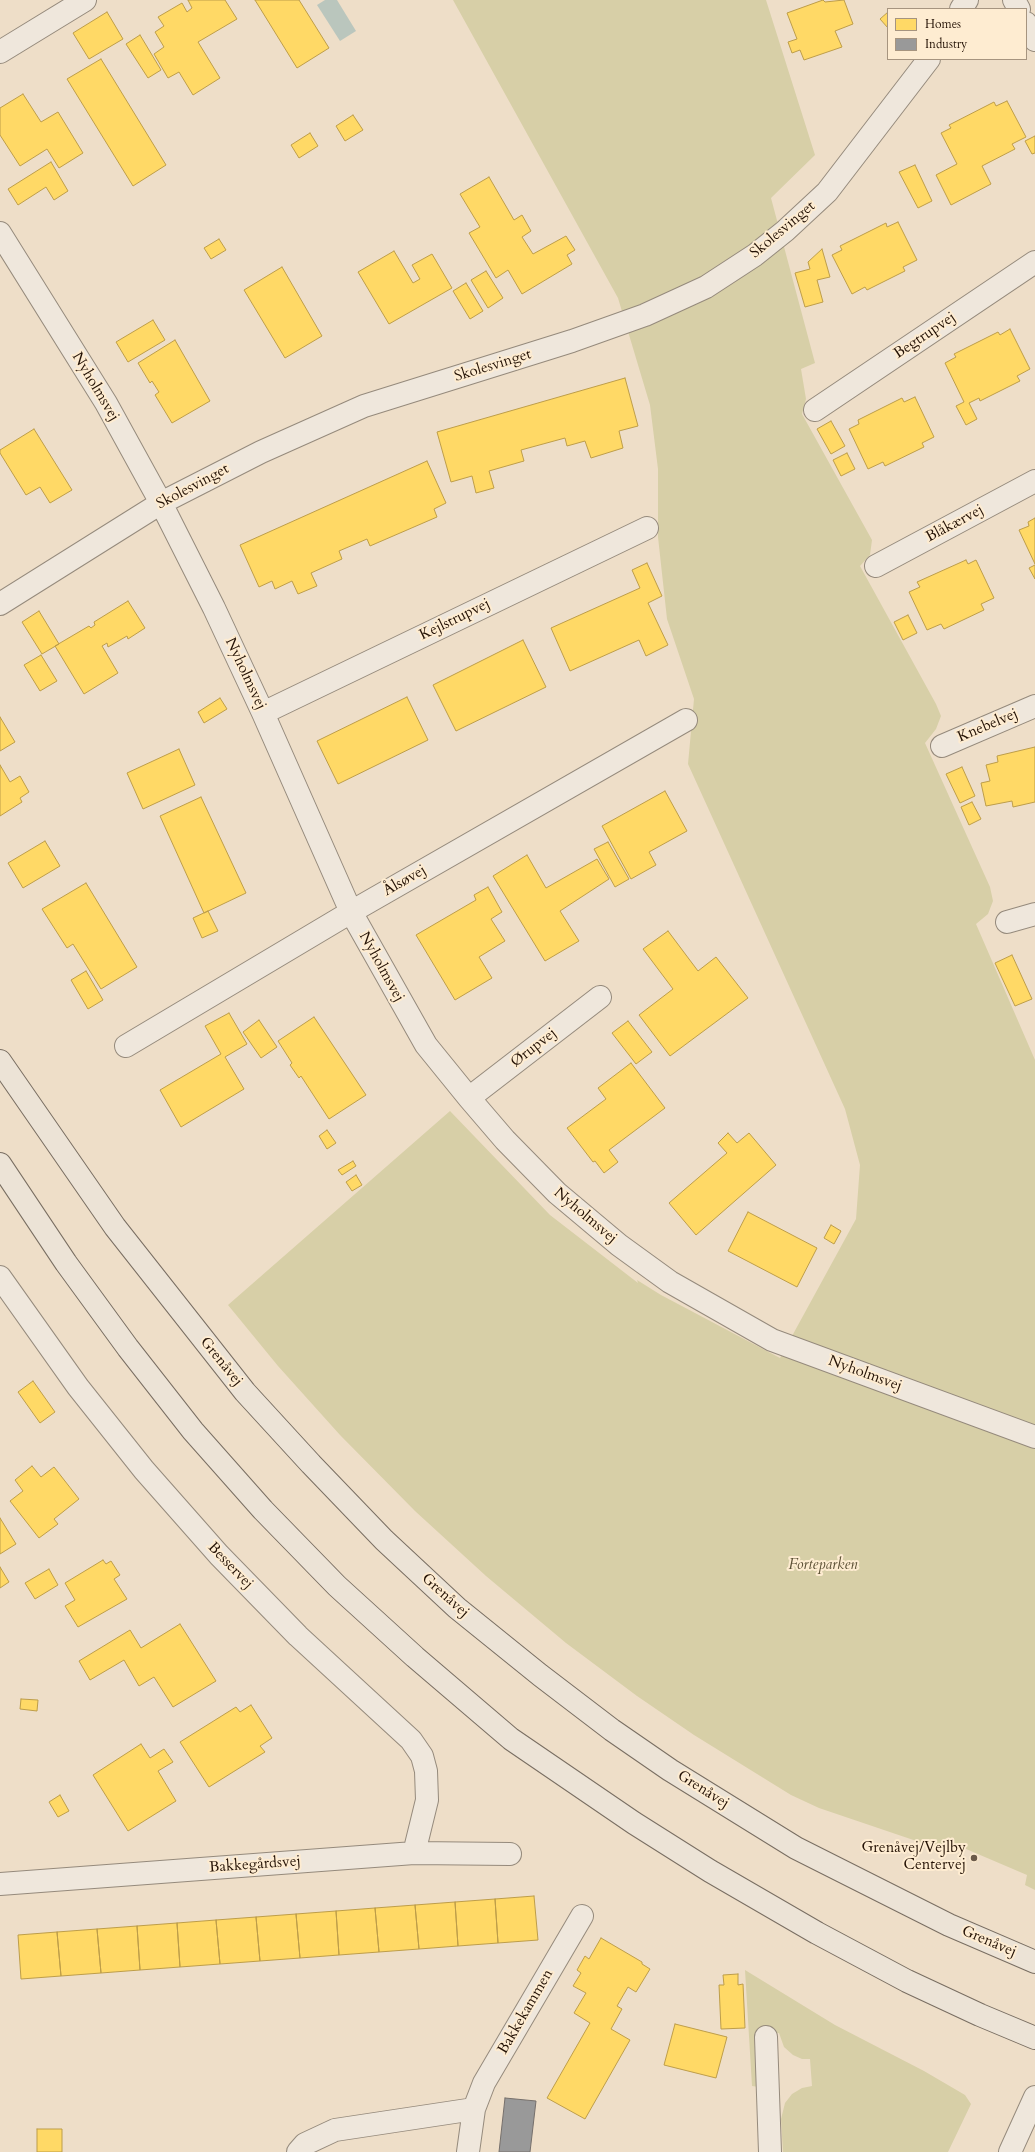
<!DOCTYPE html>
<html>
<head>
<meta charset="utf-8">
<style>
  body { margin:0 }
  #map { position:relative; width:1035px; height:2152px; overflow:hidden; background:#eedec8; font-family:Cardo,serif }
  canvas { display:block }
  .legend { position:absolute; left:887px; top:8px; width:140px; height:52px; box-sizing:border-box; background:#feecd1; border:1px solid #a6947f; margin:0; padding:5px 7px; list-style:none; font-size:12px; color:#231104 }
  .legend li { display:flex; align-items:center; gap:8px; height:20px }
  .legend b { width:20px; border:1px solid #a6947f }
</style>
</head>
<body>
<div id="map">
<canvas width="1035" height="2152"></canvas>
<ul class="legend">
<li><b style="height:11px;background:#ffd966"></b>Homes</li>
<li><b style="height:11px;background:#999"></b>Industry</li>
</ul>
</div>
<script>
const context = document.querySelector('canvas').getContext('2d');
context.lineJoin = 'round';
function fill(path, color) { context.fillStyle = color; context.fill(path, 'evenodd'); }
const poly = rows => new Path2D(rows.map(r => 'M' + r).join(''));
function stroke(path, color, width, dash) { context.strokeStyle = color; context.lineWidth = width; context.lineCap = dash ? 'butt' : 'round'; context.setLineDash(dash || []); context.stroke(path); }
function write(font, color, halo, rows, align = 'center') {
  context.font = font + ' Cardo,serif'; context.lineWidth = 4; context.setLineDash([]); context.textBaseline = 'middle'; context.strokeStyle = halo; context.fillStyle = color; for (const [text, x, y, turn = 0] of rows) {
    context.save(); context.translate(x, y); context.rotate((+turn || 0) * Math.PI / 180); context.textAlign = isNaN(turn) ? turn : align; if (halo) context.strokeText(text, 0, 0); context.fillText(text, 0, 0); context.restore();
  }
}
fill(poly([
  [453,0,766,0,815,155,771,198,815,363,801,369,806,399,802,414,872,540,870,555,860,566,936,704,941,716,936,729,925,743,990,887,993,901,988,914,976,924,1035,1060,1035,1890,1025,1885,1027,1875,945,1840,940,1849,819,1808,791,1795,694,1735,637,1696,566,1643,486,1576,415,1511,340,1435,278,1366,228,1305,450,1111,550,1215,638,1283,637,1280,661,1295,780,1358,856,1219,860,1165,845,1109,688,764,694,699,667,619,658,537,658,469,650,405,618,298],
  [745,1970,835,2025,924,2071,965,2095,971,2104,948,2152,783,2152,781,2119,785,2103,792,2094,802,2088,812,2086,810,2059,802,2059,793,2055,784,2047,779,2033,758,2036,759,2087,752,2086]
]), '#d7cfa7');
fill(poly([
  [325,0,337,0,356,31,340,41,317,5]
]), '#bac6bd');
const homes = poly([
  [188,0,225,0,237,19,198,42,220,78,193,95,179,72,168,78,154,54,164,47,155,32,164,26,158,17,182,3,187,12,192,8,188,0],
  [255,0,299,0,329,48,297,68,255,0],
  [823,0,825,2,844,0,853,24,835,31,842,47,804,60,800,50,792,53,788,42,797,39,787,13,823,0],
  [107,12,123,39,89,59,73,33,107,12],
  [888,12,888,28,880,19,888,12],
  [140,35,161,70,148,78,126,44,140,35],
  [101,59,166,165,133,186,67,79,101,59],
  [23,94,41,122,58,112,83,153,59,168,47,149,20,166,0,135,0,108,23,94],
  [1007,101,1026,137,1012,144,1015,149,982,166,991,184,951,205,936,175,957,164,941,133,951,128,949,125,994,102,996,106,1007,101],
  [353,115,363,130,345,141,336,126,353,115],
  [310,133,318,146,299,158,291,145,310,133],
  [1035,136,1035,153,1032,154,1025,141,1035,136],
  [51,162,68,191,54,200,46,187,18,205,8,189,51,162],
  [915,165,932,201,918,208,899,172,915,165],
  [489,177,514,220,522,215,531,231,522,237,533,254,566,236,575,250,567,255,572,264,522,294,508,270,496,278,469,233,480,227,460,194,489,177],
  [898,222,917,260,903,267,905,271,867,290,865,287,852,294,832,255,842,250,840,246,886,223,887,227,898,222],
  [219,239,226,250,211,259,204,248,219,239],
  [822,249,830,277,817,280,823,302,805,307,795,273,810,269,808,262,822,249],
  [394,251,413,283,420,279,412,265,432,254,452,288,389,324,358,272,394,251],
  [282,267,322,336,285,358,244,290,282,267],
  [486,271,503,298,488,308,471,280,486,271],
  [466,283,483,311,470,319,453,291,466,283],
  [153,320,165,340,128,362,116,342,153,320],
  [1010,329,1030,369,1017,376,1020,381,980,401,979,398,969,403,977,419,966,425,956,406,964,402,945,363,956,357,954,354,998,332,1000,335,1010,329],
  [175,340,210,401,172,423,155,395,159,392,152,381,150,383,138,363,175,340],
  [625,378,638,426,619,431,623,448,591,458,585,441,567,446,565,438,521,450,524,461,489,471,494,488,476,493,472,476,451,482,437,432,625,378],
  [915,397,934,437,922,443,924,447,885,466,883,462,868,469,849,429,859,424,858,420,902,398,904,402,915,397],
  [831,421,845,446,831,454,817,429,831,421],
  [34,429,72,490,50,503,40,487,26,495,0,453,0,450,34,429],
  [847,453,855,469,841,476,833,460,847,453],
  [427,461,446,503,434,509,437,517,370,546,367,539,339,551,342,559,311,573,317,586,298,594,292,581,275,589,272,581,259,587,240,545,427,461],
  [1035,518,1035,564,1019,530,1029,526,1028,522,1035,518],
  [966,560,968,564,976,560,994,598,981,604,984,610,944,629,941,624,927,630,909,592,920,587,917,582,966,560],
  [647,563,662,596,648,603,668,645,646,656,639,640,570,671,551,628,640,588,632,570,647,563],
  [1035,565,1035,579,1029,568,1035,565],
  [128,601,145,628,128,639,127,636,108,647,107,643,102,646,118,673,84,694,55,646,89,626,91,628,95,625,94,622,128,601],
  [39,611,59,644,42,654,22,622,39,611],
  [908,615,917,633,903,640,894,622,908,615],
  [523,640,546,687,456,731,433,685,523,640],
  [41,655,57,681,40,691,24,665,41,655],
  [407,697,428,740,338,784,317,741,407,697],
  [220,698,227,709,204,723,198,712,220,698],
  [0,717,15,742,0,751,0,717],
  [1035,747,1035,802,1013,807,1012,801,986,806,981,783,990,781,986,765,998,762,997,756,1035,747],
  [179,749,195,785,143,809,127,773,179,749],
  [0,765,10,782,20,776,29,792,20,798,22,802,0,816,0,765],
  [962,767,975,796,960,803,946,774,962,767],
  [665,791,687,831,649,852,656,865,631,879,602,826,665,791],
  [201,797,246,893,204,913,160,816,201,797],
  [972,802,981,819,969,825,961,807,972,802],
  [45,841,60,866,23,888,8,863,45,841],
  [608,842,629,879,615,887,594,849,608,842],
  [527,855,546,888,597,859,609,879,560,911,579,941,545,961,493,876,527,855],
  [86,883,137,967,101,989,73,944,67,948,42,909,86,883],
  [488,887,502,912,491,919,505,941,479,957,492,978,455,1000,416,935,476,900,474,895,488,887],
  [208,911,218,931,202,938,193,918,208,911],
  [668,931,698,971,716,957,748,998,670,1056,639,1015,673,989,643,949,668,931],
  [1012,955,1032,999,1015,1006,995,963,1012,955],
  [86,971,103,1000,88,1009,71,980,86,971],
  [229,1013,247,1044,225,1057,244,1089,181,1127,160,1090,221,1054,205,1026,229,1013],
  [314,1017,366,1095,329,1119,301,1076,299,1078,290,1065,292,1063,278,1041,314,1017],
  [259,1020,277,1047,261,1058,243,1032,259,1020],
  [628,1021,652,1052,636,1064,612,1033,628,1021],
  [631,1063,665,1108,609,1150,618,1162,604,1173,595,1161,593,1162,567,1128,606,1099,598,1088,631,1063],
  [327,1130,336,1143,327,1149,319,1136,327,1130],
  [728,1133,737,1143,749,1133,776,1165,696,1235,669,1203,727,1153,718,1143,728,1133],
  [353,1161,356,1166,342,1175,338,1170,353,1161],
  [356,1175,362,1185,352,1191,346,1182,356,1175],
  [748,1212,817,1248,797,1287,728,1251,748,1212],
  [831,1225,841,1231,834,1244,824,1238,831,1225],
  [33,1381,55,1412,40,1423,18,1392,33,1381],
  [32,1466,41,1477,54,1467,79,1499,54,1519,58,1524,39,1538,10,1501,23,1491,15,1480,32,1466],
  [0,1518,16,1544,0,1554,0,1518],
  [103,1560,106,1564,111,1561,120,1575,114,1579,127,1599,78,1627,65,1606,75,1600,65,1583,103,1560],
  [0,1567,9,1582,0,1588,0,1567],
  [49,1569,58,1585,35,1599,25,1583,49,1569],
  [180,1624,216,1681,173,1707,154,1677,139,1686,124,1660,90,1680,79,1661,130,1630,141,1648,180,1624],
  [21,1699,38,1700,37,1711,20,1709,21,1699],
  [251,1705,272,1738,260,1746,265,1752,209,1787,180,1742,236,1707,240,1712,251,1705],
  [141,1744,150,1758,164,1749,173,1762,158,1771,176,1801,128,1831,93,1775,141,1744],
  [60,1795,69,1811,58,1817,49,1802,60,1795],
  [534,1896,538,1940,498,1943,495,1899,534,1896],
  [495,1899,498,1943,458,1946,455,1902,495,1899],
  [455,1902,458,1946,419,1949,415,1905,455,1902],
  [415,1905,419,1949,379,1952,375,1908,415,1905],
  [375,1908,379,1952,339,1955,336,1911,375,1908],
  [336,1911,339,1955,300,1958,296,1914,336,1911],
  [296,1914,300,1958,260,1961,256,1917,296,1914],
  [256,1917,260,1961,220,1964,216,1920,256,1917],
  [216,1920,220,1964,180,1967,177,1923,216,1920],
  [177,1923,180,1967,140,1970,137,1926,177,1923],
  [137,1926,140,1970,101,1973,97,1929,137,1926],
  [97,1929,101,1973,61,1976,57,1932,97,1929],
  [57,1932,61,1976,21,1979,18,1935,57,1932],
  [601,1938,642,1962,642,1964,650,1969,636,1992,628,1987,617,2006,622,2009,611,2029,630,2040,585,2119,547,2098,590,2023,574,2013,586,1993,573,1986,581,1973,577,1970,585,1956,589,1959,601,1938],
  [738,1974,738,1985,743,1984,745,2028,721,2029,719,1985,724,1985,723,1975,738,1974],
  [675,2024,727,2037,716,2078,664,2065,675,2024],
  [37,2129,62,2129,62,2152,37,2152,37,2129]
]);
fill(homes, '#ffd966');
stroke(homes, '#bd9d49', 1);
const industry = poly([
  [505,2098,536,2101,530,2152,499,2152,505,2098]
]);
fill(industry, '#999');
stroke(industry, '#76706c', 1);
const minor = poly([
  [1014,0,1019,9],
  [961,9,967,0],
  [1026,23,1035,40],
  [0,52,85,0],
  [0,233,106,403,161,503,214,608,263,713,351,912,426,1045,469,1098,505,1140,557,1193,619,1245,670,1282,772,1340,1035,1437],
  [815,410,1035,262],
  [876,566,1035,481],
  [0,604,161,503,261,452,364,406,572,341,645,315,706,287,755,255,785,231,827,192,929,59],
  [263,713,647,528],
  [942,746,1035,706],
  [1007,922,1035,914],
  [126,1046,351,912,686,720],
  [469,1098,600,997],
  [0,1277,78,1387,144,1470,219,1555,298,1636,411,1740,422,1756,426,1771,427,1800,414,1853],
  [0,1884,414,1853,510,1854],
  [766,2037,770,2152],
  [298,2152,305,2144,335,2130,474,2109],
  [468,2152,474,2109,484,2083,582,1916],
  [1010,2152,1035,2097]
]);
const major = poly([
  [0,1061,115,1227,245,1392,311,1464,384,1540,457,1608,540,1675,612,1730,670,1770,796,1848,949,1925,1035,1962],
  [0,1164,66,1263,128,1348,193,1431,263,1510,337,1586,415,1657,511,1739,634,1823,710,1871,817,1933,907,1981,980,2015,1035,2038]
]);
stroke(minor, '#958a7c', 24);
stroke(major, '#796e62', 24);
stroke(minor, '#efe7dc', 22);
stroke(major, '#ece3d6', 22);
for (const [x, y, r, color] of [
  [974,1858,4,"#6a5949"]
]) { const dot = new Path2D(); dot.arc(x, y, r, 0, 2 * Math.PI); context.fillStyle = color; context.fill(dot); stroke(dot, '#feecd1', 1.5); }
write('15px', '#231104', '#feecd1', [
  ["Skolesvinget",783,230,-40],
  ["Begtrupvej",925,336,-34],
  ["Skolesvinget",493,366,-17],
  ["Nyholmsvej",95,387,59],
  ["Skolesvinget",193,487,-28],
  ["Blåkærvej",955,524,-28],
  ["Kejlstrupvej",455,620,-26],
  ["Nyholmsvej",245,674,65],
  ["Knebelvej",988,726,-23],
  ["Ålsøvej",405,881,-30],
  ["Nyholmsvej",381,967,61],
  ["Ørupvej",534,1048,-38],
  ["Nyholmsvej",585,1216,40],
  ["Grenåvej",221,1362,51],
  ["Nyholmsvej",865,1374,20],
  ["Besservej",230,1566,46],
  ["Grenåvej",445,1596,42],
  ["Grenåvej",703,1790,32],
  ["Bakkegårdsvej",255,1865,-4],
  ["Grenåvej",989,1942,23],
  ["Bakkekammen",526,2012,-60]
]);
write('italic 15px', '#5b4f34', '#feecd1', [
  ["Forteparken",823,1566]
]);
write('15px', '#231104', '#feecd1', [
  ["Grenåvej/Vejlby",966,1849],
  ["Centervej",966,1866]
], 'right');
</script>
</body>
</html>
